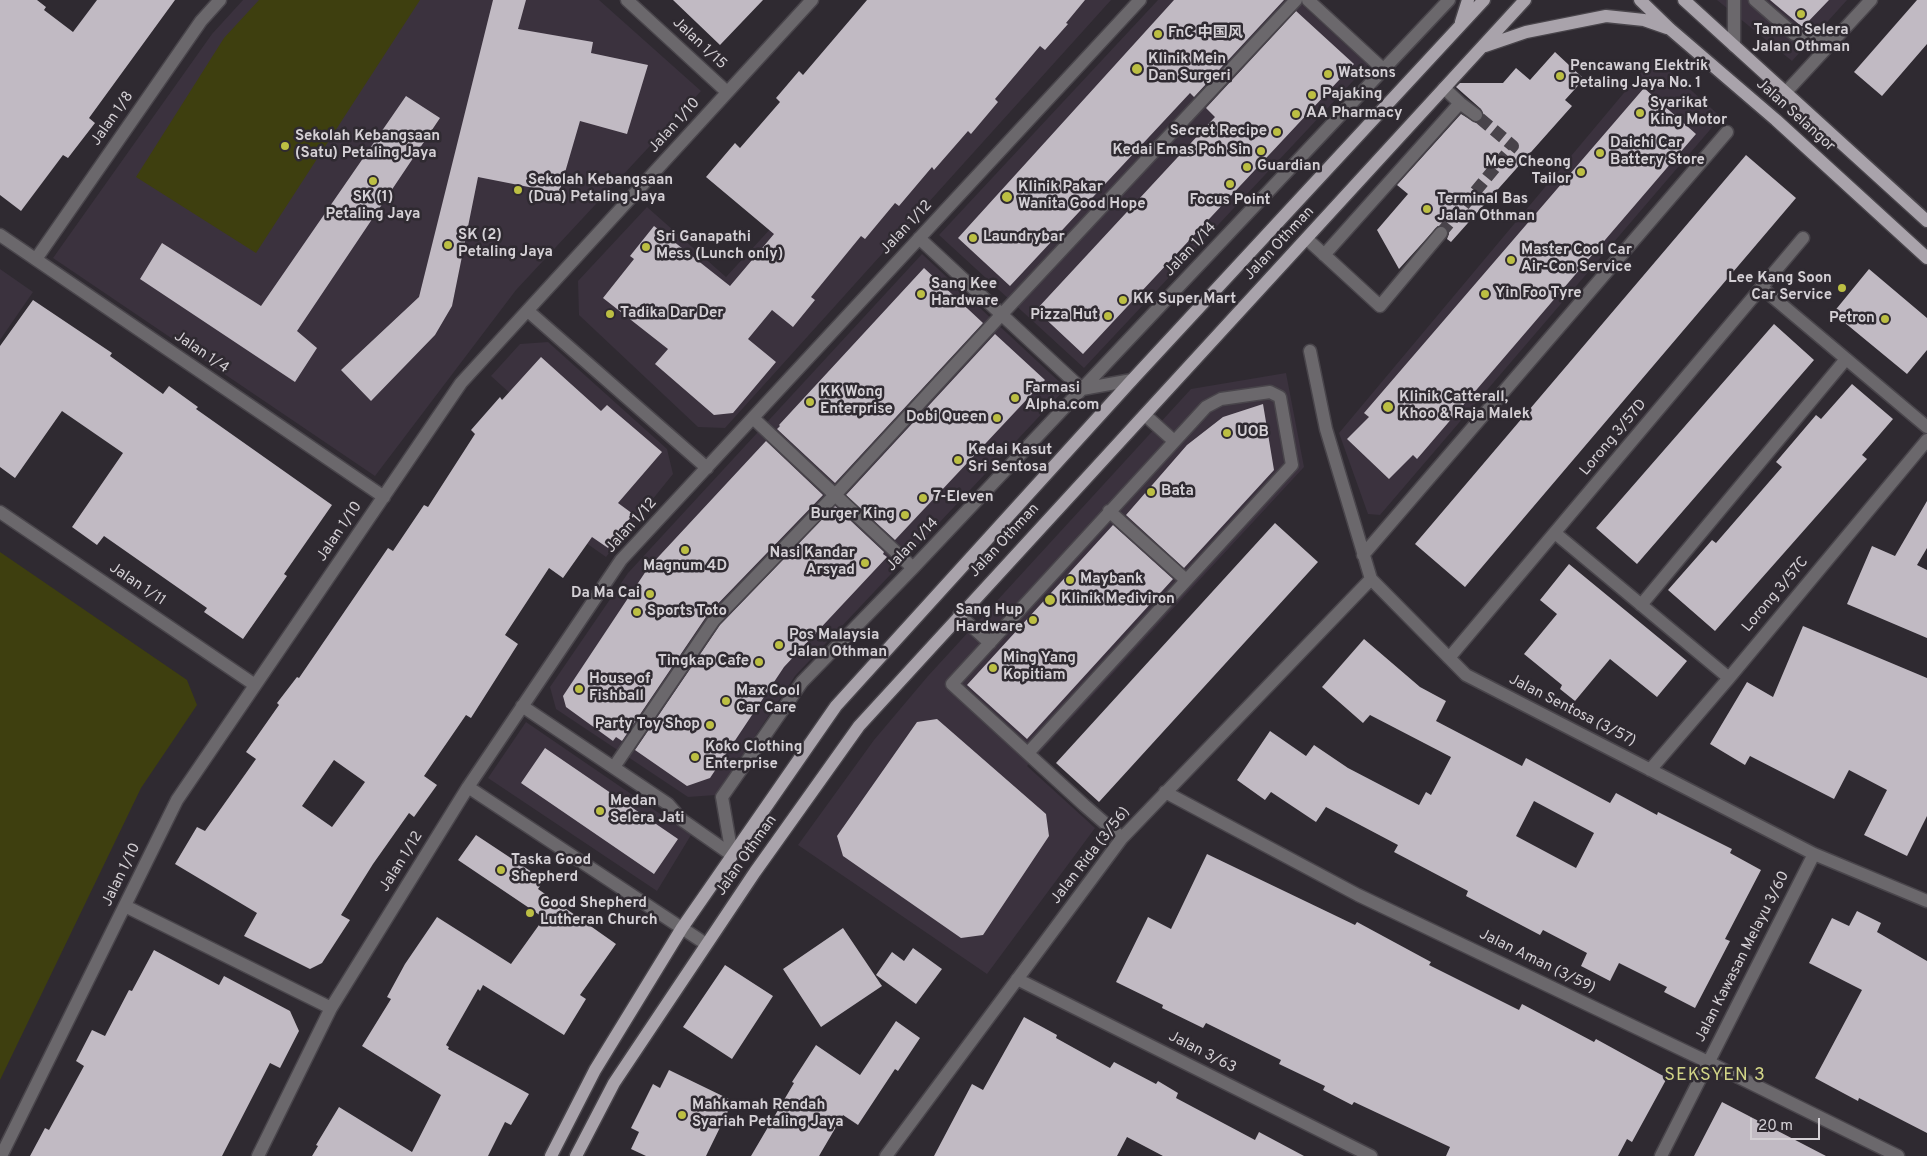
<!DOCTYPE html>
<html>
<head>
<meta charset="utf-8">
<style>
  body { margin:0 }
  #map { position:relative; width:1927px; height:1156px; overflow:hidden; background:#2f2a31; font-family:Overpass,sans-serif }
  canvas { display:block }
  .scale { position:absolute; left:1750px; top:1118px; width:70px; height:22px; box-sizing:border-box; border:2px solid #d4d0d5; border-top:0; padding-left:6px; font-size:15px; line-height:18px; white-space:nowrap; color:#d4d0d5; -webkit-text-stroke:4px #2f2a31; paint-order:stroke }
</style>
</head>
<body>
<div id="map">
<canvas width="1927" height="1156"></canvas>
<div class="scale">20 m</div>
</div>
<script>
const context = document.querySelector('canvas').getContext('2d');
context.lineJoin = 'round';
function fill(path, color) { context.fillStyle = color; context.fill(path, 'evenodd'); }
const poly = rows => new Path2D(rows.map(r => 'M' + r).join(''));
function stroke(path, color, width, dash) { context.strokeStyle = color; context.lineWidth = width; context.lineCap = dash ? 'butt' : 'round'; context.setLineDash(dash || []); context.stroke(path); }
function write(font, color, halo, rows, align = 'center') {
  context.font = font + ' Overpass,"Noto Sans SC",sans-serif'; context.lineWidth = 5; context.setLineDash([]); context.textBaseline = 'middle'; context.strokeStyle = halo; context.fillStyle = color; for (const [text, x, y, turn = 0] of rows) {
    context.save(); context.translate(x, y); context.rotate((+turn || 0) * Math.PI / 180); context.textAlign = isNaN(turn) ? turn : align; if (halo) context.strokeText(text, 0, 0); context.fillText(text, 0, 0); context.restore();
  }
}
fill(poly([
  [243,0,599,0,701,91,516,290,375,476,53,258,212,34],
  [981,0,1111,0,725,428,698,427,579,315,578,281,647,207,726,277],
  [1158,0,1297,0,1368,65,1084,368,939,235],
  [1717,0,1847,0,1792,61],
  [1654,57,1721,117,1380,515,1368,514,1339,433],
  [922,254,1066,388,795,676,716,795,688,797,556,709,550,687,628,573],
  [0,269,33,292,0,340],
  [548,342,667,449,673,474,606,557,525,500,567,445,491,376,520,344],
  [1286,373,1304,467,1027,766,1095,828,987,974,798,845,874,740,928,676,1191,389],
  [526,722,691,835,657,891,488,778]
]), '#3b323e');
fill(poly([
  [259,0,420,0,256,253,136,177,224,38],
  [0,552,187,680,197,705,141,788,0,1080]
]), '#3e3f0f');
fill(poly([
  [0,0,37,0,46,7,44,10,73,32,97,0,175,0,89,118,95,123,68,158,63,155,21,211,0,195],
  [493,0,526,0,518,29,593,42,591,53,648,65,627,134,580,121,559,193,478,177,452,306,435,335,371,401,341,370,419,297],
  [673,0,763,0,720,45],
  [867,0,1085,0,1066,23,1068,24,1045,50,1040,46,995,99,998,102,971,134,968,131,934,170,932,167,899,206,895,203,865,239,861,236,811,297,815,300,793,327,772,310,748,339,776,362,733,413,714,415,655,364,668,349,603,298,634,259,630,256,654,226,730,286,774,234,706,177,735,143,740,148,780,102,776,98,799,71,803,75],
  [1174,0,1284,0,1194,97,1190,93,1010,286,958,238],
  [1770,0,1829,0,1804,26,1801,26],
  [1917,0,1927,0,1927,44,1882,96,1854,72],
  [1296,11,1354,64,1083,354,1036,310,1215,117,1206,108],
  [1555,52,1584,79,1565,100,1572,106,1451,242,1447,239,1449,234,1447,227,1438,226,1399,269,1377,230,1408,194,1397,185,1461,114,1476,123,1480,122,1484,116,1481,109,1456,87,1460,83,1503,83,1516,68,1530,80],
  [1644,88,1696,134,1417,459,1413,455,1389,479,1347,439,1369,417,1364,413],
  [406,96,440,118,297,331,317,348,295,382,140,279,162,243,261,306],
  [1746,155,1796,198,1465,587,1415,544],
  [924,268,983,323,835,483,777,429,780,426,779,425],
  [1869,269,1927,318,1927,350,1907,374,1833,313],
  [33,300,112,353,110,356,163,394,169,386,198,407,196,409,332,505,284,574,287,576,243,639,204,612,207,608,104,536,97,545,72,527,123,453,62,411,15,478,0,467,0,346],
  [1774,324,1814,360,1637,564,1596,528],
  [995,334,1045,380,895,540,846,495],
  [541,357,601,411,607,405,662,452,618,503,633,514,608,548,592,537,563,578,549,568,505,635,518,644,471,718,466,715,424,776,437,785,414,817,409,813,373,864,341,915,350,920,322,963,310,969,244,936,257,913,175,864,197,827,205,831,256,759,246,752,279,705,277,703,297,677,299,678,388,548,393,551,424,505,428,507,475,434,471,430,500,397,502,400],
  [334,760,365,782,332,827,302,806],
  [1852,384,1893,419,1862,455,1867,459,1715,631,1668,590,1712,540,1716,543,1782,467,1776,462,1816,415,1821,419],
  [1263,404,1274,470,1184,568,1126,515,1187,445,1223,417],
  [766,441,823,495,708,614,622,741,616,737,613,741,566,707,563,696,648,568],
  [1927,501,1927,548,1917,565,1927,570,1927,638,1847,604,1872,546,1895,556],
  [835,506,884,552,883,554,887,557,784,667,710,778,687,786,635,750,720,625],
  [1275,523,1318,562,1099,802,1056,763],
  [1113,525,1173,579,1027,739,967,685],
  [1569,564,1687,661,1657,697,1610,659,1575,701,1560,689,1562,685,1524,654,1557,614,1540,600],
  [1803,626,1927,678,1927,816,1907,856,1864,835,1887,790,1849,770,1834,799,1750,756,1745,765,1710,744,1747,682,1773,697],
  [1364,639,1420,687,1446,701,1436,721,1522,766,1526,758,1610,803,1616,793,1657,815,1658,812,1732,849,1730,853,1761,870,1725,939,1730,941,1695,1008,1664,992,1667,987,1619,963,1610,981,1581,966,1587,953,1543,930,1540,935,1466,896,1468,891,1394,852,1398,845,1326,807,1316,822,1271,792,1265,800,1237,780,1270,731,1306,756,1314,745,1348,768,1419,805,1426,792,1431,795,1451,757,1370,715,1363,723,1322,687],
  [1534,801,1594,833,1576,868,1516,836],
  [937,719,1046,814,1049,836,983,935,961,938,843,856,837,836,917,722],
  [545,748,678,839,654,874,521,783],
  [476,835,544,880,538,889,616,944,580,995,586,999,564,1035,483,985,480,991,478,989,446,1045,449,1047,448,1049,529,1094,511,1125,505,1122,488,1156,312,1156,318,1146,316,1145,339,1107,412,1152,441,1095,362,1046,391,999,387,997,405,964,437,917,511,964,544,918,458,860],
  [1207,854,1355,925,1357,922,1431,962,1429,965,1519,1010,1522,1004,1594,1042,1596,1039,1667,1078,1632,1142,1627,1139,1618,1156,1446,1156,1450,1147,1354,1102,1352,1105,1323,1090,1325,1086,1279,1064,1281,1060,1206,1023,1203,1028,1162,1008,1163,1005,1116,982,1148,917,1171,929],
  [1857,911,1881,923,1877,932,1927,961,1927,1133,1859,1098,1858,1101,1815,1078,1862,990,1809,963,1832,918,1849,926],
  [843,928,882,986,821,1027,783,969],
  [913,948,942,969,916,1004,876,975,892,952,904,961],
  [154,950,219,985,224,976,290,1011,299,1031,280,1068,270,1063,222,1156,30,1156,45,1128,49,1130,84,1066,76,1061,92,1030,105,1036,129,990,132,991],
  [725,965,773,996,732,1059,683,1027],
  [1024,1017,1057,1035,1056,1038,1110,1068,1114,1062,1156,1084,1158,1081,1178,1093,1176,1098,1255,1140,1259,1132,1304,1156,1163,1156,1127,1137,1117,1156,934,1156,972,1084,983,1090],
  [896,1021,920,1038,898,1071,895,1069,858,1125,843,1115,819,1156,751,1156,794,1083,792,1082,816,1045,860,1075],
  [669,1070,733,1101,706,1156,646,1156,631,1149,639,1132,631,1128,653,1084,660,1088],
  [1722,1102,1826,1156,1694,1156]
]), '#c1bac3');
stroke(poly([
  [1441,233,1513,146,1476,115]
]), '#48434a', 12, [12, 6]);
const minor = poly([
  [627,0,727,92],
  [1308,0,1384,70],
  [1734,0,1734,46],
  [1755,0,1794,34,1837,36],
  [1786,92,1871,0],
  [1460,103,1476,115],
  [0,235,384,497],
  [919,238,1082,389,1132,380],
  [1307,239,1380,306,1441,233],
  [1324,255,1460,103,1444,88],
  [36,259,201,21,220,0],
  [1762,288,1927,427],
  [528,311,707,468],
  [1310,351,1326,429,1371,579,1466,675,1814,854,1927,901],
  [1145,415,1174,441],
  [753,418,913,568],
  [1109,511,1186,580],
  [0,512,255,685],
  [1555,533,1729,678],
  [1363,555,1727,132],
  [1641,605,1846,359],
  [959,615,990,643],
  [1449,658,1803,238],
  [522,706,668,804,682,820,732,855],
  [1028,753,1292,465,1280,397,1270,392,1221,399,1206,407,952,684,1084,805,1122,838],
  [614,767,714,620,835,495,1002,314,1296,0],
  [1650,770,1729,678,1927,440],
  [468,787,706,944],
  [1165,792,1358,895,1708,1062,1898,1156],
  [732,855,722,797,802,682,913,568,1449,0],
  [125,906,331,1008],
  [1017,979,1371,1156],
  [1,1156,177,800,461,383,812,0],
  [258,1156,331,1008,468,787,621,560,1140,0],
  [886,1156,1122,838,1371,579],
  [1661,1156,1814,854]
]);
const major = poly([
  [1640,0,1670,29,1776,120,1927,258],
  [1684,0,1927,221],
  [1461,22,1468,0],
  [1485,46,1526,32,1606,16,1644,20,1667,28],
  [551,1156,595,1070,682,928,836,706,1132,380,1484,0],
  [576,1156,614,1083,755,872,859,726,1525,0]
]);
stroke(minor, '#49454b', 15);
stroke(major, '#49454b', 15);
stroke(minor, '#6b686c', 12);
stroke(major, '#a9a3ab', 12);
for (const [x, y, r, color] of [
  [1801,14,5,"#bcbf43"],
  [1158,34,5,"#bcbf43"],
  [1137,69,6,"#bcbf43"],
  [1328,74,5,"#bcbf43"],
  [1560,76,5,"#bcbf43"],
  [1312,95,5,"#bcbf43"],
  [1640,113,5,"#bcbf43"],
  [1296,114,5,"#bcbf43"],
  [1277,132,5,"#bcbf43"],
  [285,146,5,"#bcbf43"],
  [1261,151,5,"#bcbf43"],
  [1600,153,5,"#bcbf43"],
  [1247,167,5,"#bcbf43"],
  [1581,172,5,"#bcbf43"],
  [373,181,5,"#bcbf43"],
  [1230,184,5,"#bcbf43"],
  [518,190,5,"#bcbf43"],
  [1007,197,6,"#bcbf43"],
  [1427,209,5,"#bcbf43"],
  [973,238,5,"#bcbf43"],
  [448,245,5,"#bcbf43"],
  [646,247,5,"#bcbf43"],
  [1511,260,5,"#bcbf43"],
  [1842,288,5,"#bcbf43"],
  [921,294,5,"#bcbf43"],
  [1485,294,5,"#bcbf43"],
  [1123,300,5,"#bcbf43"],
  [610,314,5,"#bcbf43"],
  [1108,316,5,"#bcbf43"],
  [1885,319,5,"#bcbf43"],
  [1015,398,5,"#bcbf43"],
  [810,402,5,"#bcbf43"],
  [1388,407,6,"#bcbf43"],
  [997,418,5,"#bcbf43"],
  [1227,433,5,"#bcbf43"],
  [958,460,5,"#bcbf43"],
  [1151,492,5,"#bcbf43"],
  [923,498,5,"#bcbf43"],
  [905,515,5,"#bcbf43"],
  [685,550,5,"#bcbf43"],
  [865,563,5,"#bcbf43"],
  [1070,580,5,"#bcbf43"],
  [650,594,5,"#bcbf43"],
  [1050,600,6,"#bcbf43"],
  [637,612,5,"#bcbf43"],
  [1033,620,5,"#bcbf43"],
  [779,645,5,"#bcbf43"],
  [759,662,5,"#bcbf43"],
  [993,668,5,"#bcbf43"],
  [579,689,5,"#bcbf43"],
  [726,701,5,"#bcbf43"],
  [710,725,5,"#bcbf43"],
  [695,757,5,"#bcbf43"],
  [600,811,5,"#bcbf43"],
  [501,870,5,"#bcbf43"],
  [530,913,5,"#bcbf43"],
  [682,1115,5,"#bcbf43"]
]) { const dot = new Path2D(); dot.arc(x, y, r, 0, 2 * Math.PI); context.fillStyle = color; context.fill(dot); stroke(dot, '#2f2a31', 2); }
write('bold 15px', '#d4d0d5', '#2f2a31', [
  ["Taman Selera",1801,31,"center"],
  ["Jalan Othman",1801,48,"center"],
  ["FnC 中国风",1168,34],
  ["Klinik Mein",1148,60],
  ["Dan Surgeri",1148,77],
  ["Pencawang Elektrik",1570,67],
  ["Petaling Jaya No. 1",1570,84],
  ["Watsons",1338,74],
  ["Pajaking",1322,95],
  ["Syarikat",1650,104],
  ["King Motor",1650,121],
  ["AA Pharmacy",1306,114],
  ["Secret Recipe",1267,132,"right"],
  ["Sekolah Kebangsaan",295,137],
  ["(Satu) Petaling Jaya",295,154],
  ["Daichi Car",1610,144],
  ["Battery Store",1610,161],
  ["Kedai Emas Poh Sin",1251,151,"right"],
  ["Mee Cheong",1571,163,"right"],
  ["Tailor",1571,180,"right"],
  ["Guardian",1257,167],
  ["Sekolah Kebangsaan",528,181],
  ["(Dua) Petaling Jaya",528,198],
  ["Klinik Pakar",1018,188],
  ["Wanita Good Hope",1018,205],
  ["SK (1)",373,198,"center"],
  ["Petaling Jaya",373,215,"center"],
  ["Terminal Bas",1437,200],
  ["Jalan Othman",1437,217],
  ["Focus Point",1230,201,"center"],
  ["SK (2)",458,236],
  ["Petaling Jaya",458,253],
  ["Sri Ganapathi",656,238],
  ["Mess (Lunch only)",656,255],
  ["Laundrybar",983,238],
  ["Master Cool Car",1521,251],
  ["Air-Con Service",1521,268],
  ["Lee Kang Soon",1832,279,"right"],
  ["Car Service",1832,296,"right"],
  ["Sang Kee",931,285],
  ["Hardware",931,302],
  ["Yin Foo Tyre",1495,294],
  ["KK Super Mart",1133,300],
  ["Tadika Dar Der",620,314],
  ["Pizza Hut",1098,316,"right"],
  ["Petron",1875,319,"right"],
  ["Farmasi",1025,389],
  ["Alpha.com",1025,406],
  ["KK Wong",820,393],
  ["Enterprise",820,410],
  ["Klinik Catterall,",1399,398],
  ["Khoo & Raja Malek",1399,415],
  ["Dobi Queen",987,418,"right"],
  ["UOB",1237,433],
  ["Kedai Kasut",968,451],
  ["Sri Sentosa",968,468],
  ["Bata",1161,492],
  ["7-Eleven",933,498],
  ["Burger King",895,515,"right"],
  ["Nasi Kandar",855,554,"right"],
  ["Arsyad",855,571,"right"],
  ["Magnum 4D",685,567,"center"],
  ["Maybank",1080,580],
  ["Da Ma Cai",640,594,"right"],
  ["Klinik Mediviron",1061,600],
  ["Sang Hup",1023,611,"right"],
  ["Hardware",1023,628,"right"],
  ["Sports Toto",647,612],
  ["Pos Malaysia",789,636],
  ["Jalan Othman",789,653],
  ["Ming Yang",1003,659],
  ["Kopitiam",1003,676],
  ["Tingkap Cafe",749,662,"right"],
  ["House of",589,680],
  ["Fishball",589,697],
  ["Max Cool",736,692],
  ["Car Care",736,709],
  ["Party Toy Shop",700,725,"right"],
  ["Koko Clothing",705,748],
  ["Enterprise",705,765],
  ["Medan",610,802],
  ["Selera Jati",610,819],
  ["Taska Good",511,861],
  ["Shepherd",511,878],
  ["Good Shepherd",540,904],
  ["Lutheran Church",540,921],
  ["Mahkamah Rendah",692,1106],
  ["Syariah Petaling Jaya",692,1123]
], 'left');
write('15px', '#d4d0d5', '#2f2a31', [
  ["Jalan 1/15",699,44,43],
  ["Jalan Selangor",1795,116,42],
  ["Jalan 1/8",113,119,-55],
  ["Jalan 1/10",675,126,-48],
  ["Jalan 1/12",907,228,-47],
  ["Jalan Othman",1280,244,-47],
  ["Jalan 1/14",1191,250,-47],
  ["Jalan 1/4",201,353,34],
  ["Lorong 3/57D",1614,438,-50],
  ["Jalan 1/12",632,526,-48],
  ["Jalan 1/10",340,532,-56],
  ["Jalan Othman",1005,541,-47],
  ["Jalan 1/14",913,545,-46],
  ["Jalan 1/11",137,585,34],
  ["Lorong 3/57C",1776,595,-50],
  ["Jalan Sentosa (3/57)",1572,711,27],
  ["Jalan Othman",747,856,-55],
  ["Jalan Rida (3/56)",1091,856,-52],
  ["Jalan 1/12",402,862,-58],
  ["Jalan 1/10",122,875,-64],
  ["Jalan Kawasan Melayu 3/60",1743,957,-63],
  ["Jalan Aman (3/59)",1537,962,26],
  ["Jalan 3/63",1202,1053,27]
]);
context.letterSpacing = '1px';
write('18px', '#d2d587', '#2f2a31', [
  ["SEKSYEN 3",1715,1076]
]);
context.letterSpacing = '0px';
</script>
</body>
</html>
